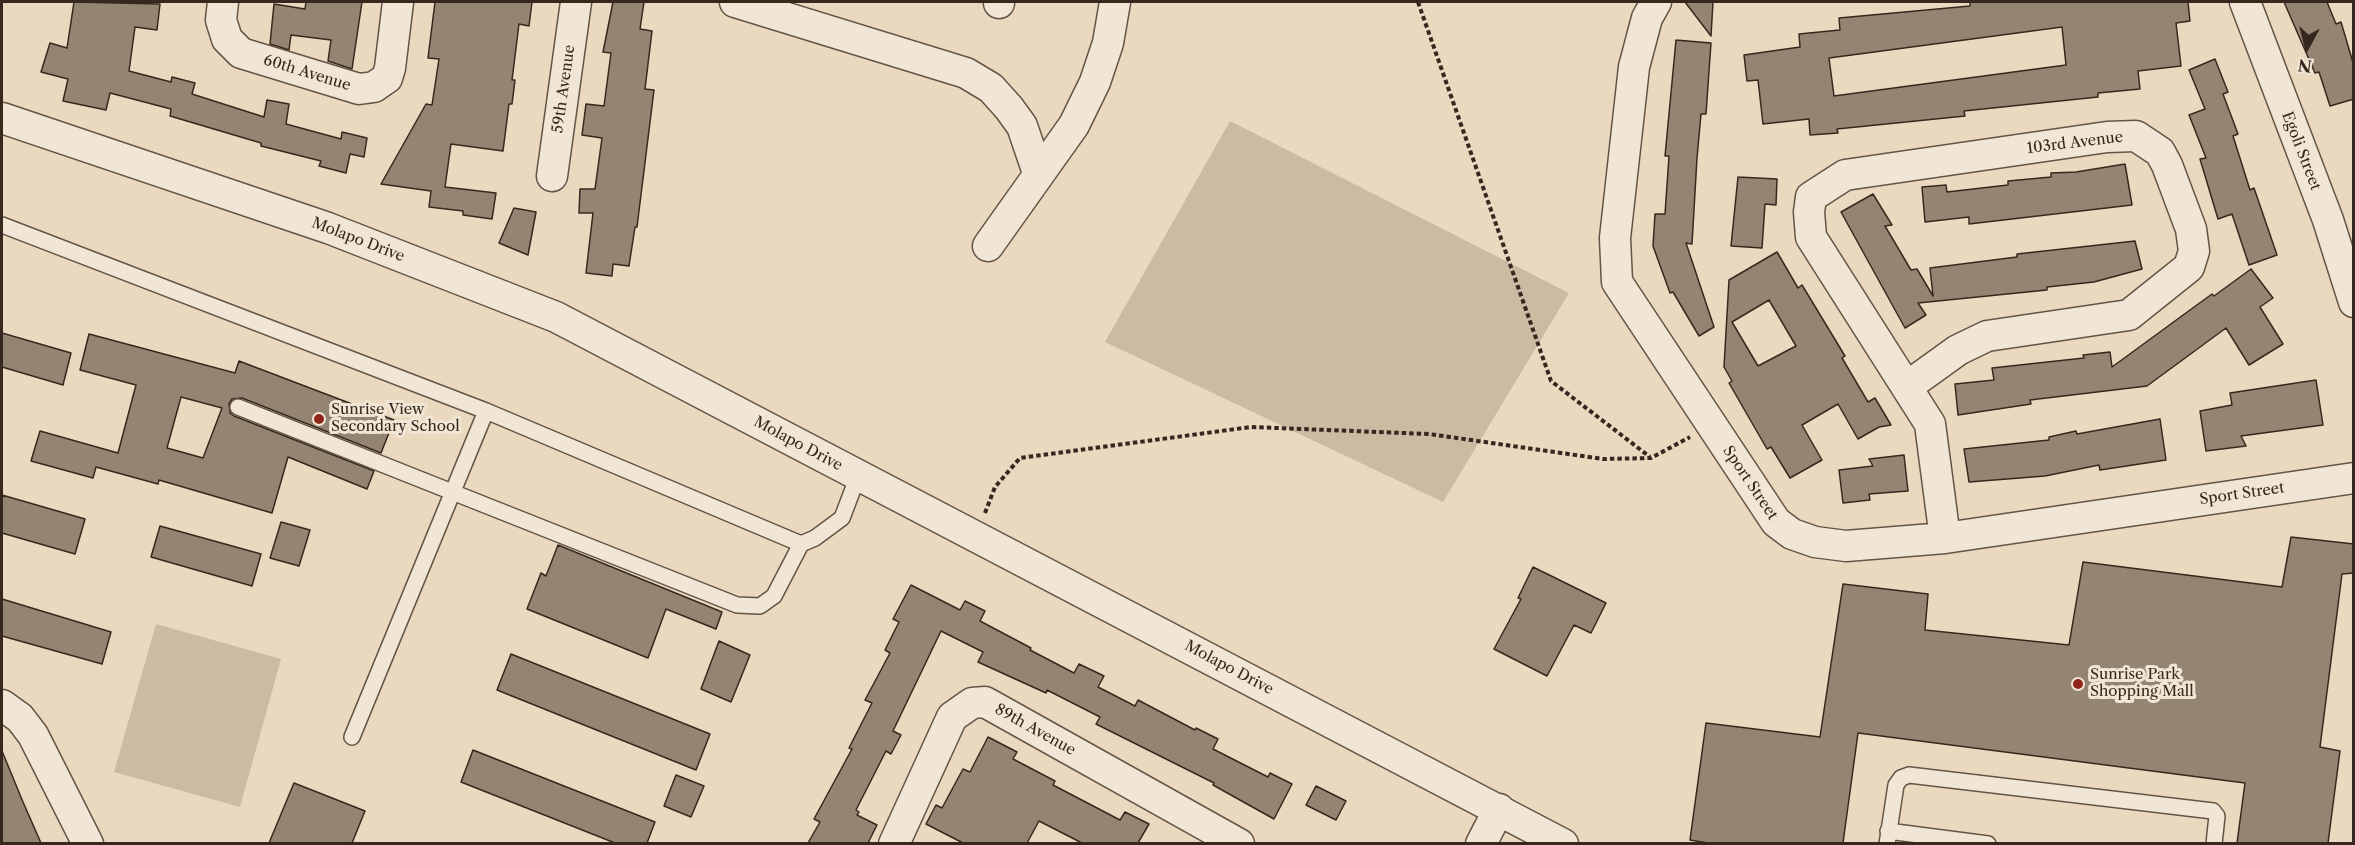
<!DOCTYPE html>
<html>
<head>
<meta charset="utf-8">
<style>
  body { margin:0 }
  #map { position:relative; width:2355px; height:845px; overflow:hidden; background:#ead9be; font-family:"Libre Caslon Text",serif }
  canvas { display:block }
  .frame { position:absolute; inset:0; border:3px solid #37281f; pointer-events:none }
  .north { position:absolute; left:2277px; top:18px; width:60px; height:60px; -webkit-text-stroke:4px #f1e6d5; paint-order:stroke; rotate:187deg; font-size:16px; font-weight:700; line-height:24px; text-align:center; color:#37281f }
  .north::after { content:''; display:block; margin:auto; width:21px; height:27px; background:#37281f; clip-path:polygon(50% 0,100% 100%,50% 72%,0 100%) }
</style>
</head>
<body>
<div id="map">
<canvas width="2355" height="845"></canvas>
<div class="frame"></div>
<div class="north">N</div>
</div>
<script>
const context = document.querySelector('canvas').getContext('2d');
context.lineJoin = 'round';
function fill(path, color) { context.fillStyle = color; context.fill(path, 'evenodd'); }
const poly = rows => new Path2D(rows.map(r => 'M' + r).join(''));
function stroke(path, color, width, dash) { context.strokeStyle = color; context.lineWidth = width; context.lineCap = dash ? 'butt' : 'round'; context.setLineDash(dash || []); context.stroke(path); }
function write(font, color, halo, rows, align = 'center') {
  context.font = font + ' "Libre Caslon Text",serif'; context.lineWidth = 6; context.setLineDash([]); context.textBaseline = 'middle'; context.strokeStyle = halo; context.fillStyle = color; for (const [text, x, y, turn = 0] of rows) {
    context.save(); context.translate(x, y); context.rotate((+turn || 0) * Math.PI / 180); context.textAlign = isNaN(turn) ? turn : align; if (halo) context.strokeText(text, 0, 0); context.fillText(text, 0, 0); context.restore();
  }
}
fill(poly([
  [1230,121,1569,293,1443,502,1105,342],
  [156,624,281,659,240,807,114,772]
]), '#ccbba3');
const building = poly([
  [74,2,160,4,157,30,135,27,129,71,171,82,172,77,195,83,192,94,264,117,267,100,289,104,286,124,341,139,342,132,367,138,364,157,350,154,346,173,319,166,321,161,261,146,261,143,170,116,171,109,110,93,106,110,63,101,68,79,41,72,50,43,67,48,74,2],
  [306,2,362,2,352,69,328,61,331,40,291,35,289,50,270,44,274,4,305,9,306,2],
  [435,2,532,2,529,26,519,24,512,80,515,80,512,104,509,104,503,151,451,144,445,187,496,193,492,219,463,215,463,211,429,207,431,191,381,184,426,104,432,105,439,59,428,58,435,2],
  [613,2,644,2,640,29,652,31,645,89,654,90,637,227,635,227,629,266,613,264,612,276,586,273,593,213,579,213,580,189,595,189,602,138,582,135,586,104,604,106,611,53,603,52,613,2],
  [1685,2,1713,2,1711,36,1685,2],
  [1970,2,2188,2,2190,21,2176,23,2181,66,2138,71,2140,89,2098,93,2098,97,1964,111,1965,116,1837,129,1838,133,1810,135,1809,119,1763,124,1758,80,1747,81,1744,55,1800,47,1799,34,1840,30,1839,18,1970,6,1970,2],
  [2062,27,2066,65,1834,96,1829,58,2062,27],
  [2284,2,2327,2,2336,24,2341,22,2354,66,2354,99,2330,106,2319,72,2315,73,2284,2],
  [1676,40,1711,43,1706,114,1701,114,1697,158,1692,244,1686,243,1714,327,1699,336,1673,292,1670,293,1653,246,1655,214,1665,214,1669,156,1665,156,1676,40],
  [2215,59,2228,92,2223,94,2238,134,2233,136,2250,190,2254,188,2277,255,2249,265,2232,214,2218,219,2200,159,2206,158,2189,115,2205,109,2189,70,2215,59],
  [2125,164,2132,205,1969,224,1969,217,1925,222,1922,187,1946,185,1947,192,2008,185,2008,181,2051,177,2051,173,2076,172,2125,164],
  [1738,177,1777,179,1776,205,1765,204,1762,248,1731,246,1738,177],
  [1873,194,1892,225,1885,226,1911,270,1917,269,1933,296,1930,268,2017,257,2017,254,2135,241,2142,269,2094,282,2047,287,2047,290,1918,303,1926,315,1905,328,1841,212,1873,194],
  [514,208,536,212,528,255,499,243,514,208],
  [1777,252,1798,288,1802,285,1845,356,1842,358,1868,402,1875,398,1891,425,1879,427,1858,439,1838,404,1802,425,1822,460,1790,478,1771,447,1767,449,1729,383,1732,381,1724,367,1729,280,1777,252],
  [1769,300,1796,346,1758,366,1732,322,1769,300],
  [2251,269,2273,298,2260,307,2283,344,2249,365,2226,328,2147,386,2030,400,2031,404,1958,415,1955,384,1994,380,1992,368,2084,358,2083,355,2110,352,2112,367,2190,310,2212,294,2214,296,2251,269],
  [2,333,71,353,63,385,2,367,2,333],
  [89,334,235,373,239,361,394,420,381,453,242,398,232,399,229,404,230,413,234,416,374,471,367,489,288,457,272,513,159,480,158,484,96,467,93,478,31,461,40,431,118,453,136,385,80,370,89,334],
  [181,397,222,408,203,458,167,448,181,397],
  [2316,380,2323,425,2241,436,2246,446,2206,451,2200,411,2232,405,2230,393,2316,380],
  [2160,419,2166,460,2100,470,2099,465,2045,476,1969,482,1964,449,2049,440,2049,437,2076,431,2077,434,2160,419],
  [1904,455,1908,491,1869,494,1870,500,1843,503,1839,470,1873,466,1869,459,1904,455],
  [2,495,85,519,75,554,2,533,2,495],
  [281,522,310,530,299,566,270,558,281,522],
  [160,526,261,554,252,586,151,557,160,526],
  [2291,537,2354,544,2354,573,2342,574,2320,747,2340,751,2328,843,2237,843,2245,783,1858,733,1843,843,1708,843,1690,840,1706,723,1820,737,1843,584,1928,594,1925,630,2069,645,2083,562,2282,587,2291,537],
  [558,545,722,612,716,629,666,609,648,658,527,609,541,573,546,576,558,545],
  [1533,567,1606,603,1591,633,1574,625,1547,676,1494,649,1521,599,1518,598,1533,567],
  [911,585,960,610,965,601,985,611,980,621,1031,648,1030,650,1074,673,1079,664,1104,676,1098,687,1135,706,1138,700,1195,730,1196,728,1218,739,1213,749,1268,777,1270,773,1292,784,1274,819,1213,785,1214,783,1096,724,1100,717,1047,690,1046,693,978,662,983,652,941,631,893,731,901,735,891,754,886,751,856,810,859,812,857,815,877,825,868,843,808,843,820,822,814,819,852,749,849,748,872,703,865,700,890,653,885,650,899,622,893,619,911,585],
  [2,599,111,632,102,664,2,636,2,599],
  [719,641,750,655,731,702,701,689,719,641],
  [511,654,710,734,696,770,497,690,511,654],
  [988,737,1017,752,1013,759,1055,781,1053,785,1120,820,1125,812,1149,824,1138,843,1082,843,1039,821,1027,843,963,843,926,824,936,805,942,808,963,769,970,772,988,737],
  [473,750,655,822,647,843,615,843,461,782,473,750],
  [2,751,23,802,41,843,2,843,2,751],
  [676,775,704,786,691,817,664,806,676,775],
  [294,783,365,811,352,843,269,843,294,783],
  [1316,786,1346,801,1336,820,1306,805,1316,786]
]);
fill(building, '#948472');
stroke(building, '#37281f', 1.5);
const lane = poly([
  [2,225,486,411,801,544,815,538,842,518,858,476],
  [238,407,737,605,760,606,774,596,801,544],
  [352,737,486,411],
  [1888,831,1988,844],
  [1887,844,1896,785,1901,778,1909,775,2213,811,2217,816,2214,844]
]);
const street = poly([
  [223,2,221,20,227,39,241,53,359,89,374,87,387,78,390,68,398,2],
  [735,2,966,73,991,88,1009,108,1022,126,1038,173],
  [1656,2,1647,18,1634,67,1615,238,1617,282,1776,522,1792,534,1815,542,1846,546,1945,538,2354,478],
  [2245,2,2328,220,2354,302],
  [999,3,999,2],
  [2,118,328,228,556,317,1563,844],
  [552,176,576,2],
  [988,246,1074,125,1095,82,1108,43,1115,2],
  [1908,386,1958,350,1987,336,2129,315,2189,267,2194,251,2191,229,2167,165,2160,152,2136,136,2107,137,1845,175,1811,197,1809,212,1811,237,1930,424,1945,538],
  [2,705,20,718,33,735,88,844],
  [894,844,952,717,972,703,985,702,1239,844],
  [1481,844,1499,809]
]);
stroke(lane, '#645447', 18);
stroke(street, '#645447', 33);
stroke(poly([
  [1418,2,1551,381,1650,457],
  [985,513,995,487,1020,458,1251,427,1429,434,1603,459,1651,458,1690,437]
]), '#37281f', 4, [4.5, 3]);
stroke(lane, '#f1e6d5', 15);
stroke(street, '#f1e6d5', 30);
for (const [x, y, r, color] of [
  [319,419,6,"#8f2418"],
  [2078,684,6,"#8f2418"]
]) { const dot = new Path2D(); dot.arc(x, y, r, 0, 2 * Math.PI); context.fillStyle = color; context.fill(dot); stroke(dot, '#f1e6d5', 2); }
write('15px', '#37281f', '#f1e6d5', [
  ["60th Avenue",307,73,17],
  ["59th Avenue",564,89,-82],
  ["103rd Avenue",2075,143,-7],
  ["Egoli Street",2301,151,69],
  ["Molapo Drive",358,240,21],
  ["Molapo Drive",798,444,28],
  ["Sport Street",1750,483,56],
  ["Sport Street",2242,494,-8],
  ["Molapo Drive",1229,668,28],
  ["89th Avenue",1035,730,29]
]);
write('15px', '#37281f', '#f1e6d5', [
  ["Sunrise View",331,410],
  ["Secondary School",331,427],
  ["Sunrise Park",2090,675],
  ["Shopping Mall",2090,692]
], 'left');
</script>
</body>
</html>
